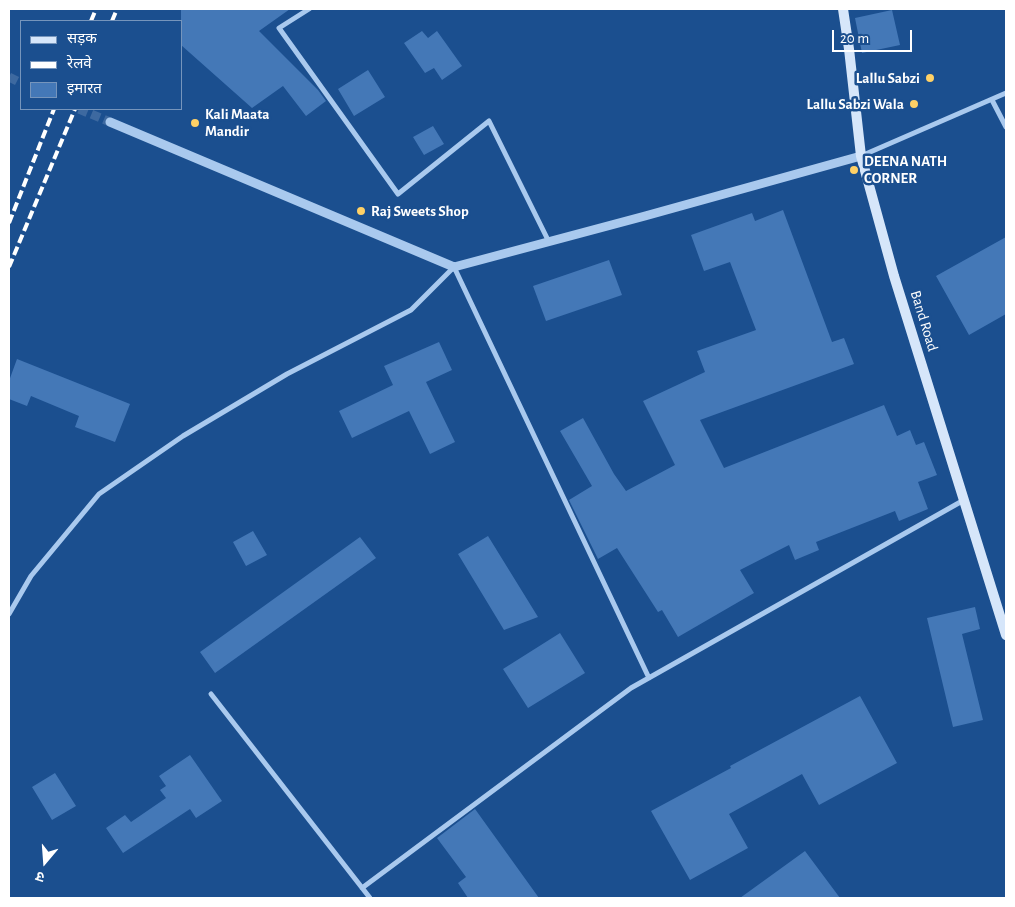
<!DOCTYPE html>
<html>
<head>
<meta charset="utf-8">
<style>
  body { margin:0 }
  #map { position:relative; width:1015px; height:907px; overflow:hidden; background:#1b4f8f; font-family:"Alegreya Sans","Noto Sans Devanagari",sans-serif }
  canvas { display:block }
  .frame { position:absolute; inset:0; border:10px solid #fff; pointer-events:none }
  .legend { position:absolute; left:20px; top:20px; width:162px; height:90px; box-sizing:border-box; background:#1b4f8f; border:1px solid #7695bc; margin:0; padding:6px 9px; list-style:none; font-size:15px; color:#fff }
  .legend li { display:flex; align-items:center; gap:10px; height:25px }
  .legend b { width:25px; border:1px solid #7695bc }
  .north { position:absolute; left:20px; top:837px; width:50px; height:50px; -webkit-text-stroke:4px #1b4f8f; paint-order:stroke; rotate:198deg; font-size:14px; font-weight:700; line-height:20px; text-align:center; color:#fff }
  .north::after { content:''; display:block; margin:auto; width:18px; height:22px; background:#fff; clip-path:polygon(50% 0,100% 100%,50% 72%,0 100%) }
  .scale { position:absolute; left:832px; top:30px; width:80px; height:22px; box-sizing:border-box; border:2px solid #fff; border-top:0; padding-left:6px; font-size:15px; line-height:18px; white-space:nowrap; color:#fff; -webkit-text-stroke:4px #1b4f8f; paint-order:stroke }
</style>
</head>
<body>
<div id="map">
<canvas width="1015" height="907"></canvas>
<div class="frame"></div>
<ul class="legend">
<li><b style="height:6px;background:#d6e6fa"></b>सड़क</li>
<li><b style="height:6px;background:#fff"></b>रेलवे</li>
<li><b style="height:14px;background:#4478b7"></b>इमारत</li>
</ul>
<div class="north">उ</div>
<div class="scale">20 m</div>
</div>
<script>
const context = document.querySelector('canvas').getContext('2d');
context.lineJoin = 'round';
function fill(path, color) { context.fillStyle = color; context.fill(path, 'evenodd'); }
const poly = rows => new Path2D(rows.map(r => 'M' + r).join(''));
function stroke(path, color, width, dash) { context.strokeStyle = color; context.lineWidth = width; context.lineCap = dash ? 'butt' : 'round'; context.setLineDash(dash || []); context.stroke(path); }
function write(font, color, halo, rows, align = 'center') {
  context.font = font + ' "Alegreya Sans",sans-serif'; context.lineWidth = 5; context.setLineDash([]); context.textBaseline = 'middle'; context.strokeStyle = halo; context.fillStyle = color; for (const [text, x, y, turn = 0] of rows) {
    context.save(); context.translate(x, y); context.rotate((+turn || 0) * Math.PI / 180); context.textAlign = isNaN(turn) ? turn : align; if (halo) context.strokeText(text, 0, 0); context.fillText(text, 0, 0); context.restore();
  }
}
fill(poly([
  [181,9,290,9,259,31,318,90,326,101,306,116,283,86,252,108,181,45],
  [892,10,900,45,862,53,855,18],
  [422,31,428,38,437,31,462,66,442,80,434,68,425,73,404,43],
  [368,70,385,97,354,116,338,89],
  [433,126,444,144,424,155,413,137],
  [783,210,832,342,844,338,854,364,700,420,724,468,884,405,897,436,910,430,916,445,924,442,937,475,918,482,928,509,899,521,895,511,816,542,819,550,795,560,789,545,740,570,754,593,678,637,662,610,658,612,617,548,598,559,569,500,592,486,560,431,583,418,614,474,626,491,675,465,643,401,705,372,697,351,756,330,730,262,704,271,691,235,752,213,755,221],
  [1006,237,1006,314,969,335,936,276],
  [609,260,622,295,546,321,533,286],
  [439,342,452,370,426,382,455,442,430,454,409,411,352,438,339,411,393,385,384,366],
  [17,359,130,404,115,442,75,427,79,416,31,396,27,406,9,399,9,381],
  [253,531,267,555,246,566,233,542],
  [488,536,538,617,504,630,458,554],
  [360,537,376,558,215,673,200,652],
  [975,607,980,629,962,634,983,720,953,727,927,618],
  [560,633,585,673,528,708,503,669],
  [860,696,897,763,819,805,802,774,729,814,748,848,690,880,651,811,731,768,730,766],
  [190,755,222,801,196,818,190,809,123,853,106,828,125,815,131,822,166,798,160,790,166,786,159,776],
  [55,773,76,806,52,820,32,787],
  [475,809,539,898,468,898,458,883,466,877,437,838],
  [805,851,840,898,740,898]
]), '#4478b7');
stroke(poly([
  [9,77,21,83],
  [79,109,110,122]
]), '#3d69a0', 9, [9, 4.5]);
stroke(poly([
  [309,9,279,28,398,194,489,121,549,242],
  [992,100,1006,127],
  [861,156,1006,93],
  [9,614,31,576,99,494,183,436,287,374,411,310,454,267,649,678],
  [211,694,370,898],
  [362,888,631,688,964,500]
]), '#a9c9ee', 5);
stroke(poly([
  [110,122,454,267,645,216,861,156]
]), '#a9c9ee', 9);
stroke(poly([
  [843,9,849,49,861,156,894,276,1006,635]
]), '#d6e6fa', 10);
stroke(poly([
  [91,21,96,9],
  [112,21,117,9],
  [9,223,54,109],
  [9,267,75,109]
]), '#fff', 4, [9, 4]);
for (const [x, y, r, color] of [
  [930,78,5,"#ffd166"],
  [914,104,5,"#ffd166"],
  [195,123,5,"#ffd166"],
  [854,170,5,"#ffd166"],
  [361,211,5,"#ffd166"]
]) { const dot = new Path2D(); dot.arc(x, y, r, 0, 2 * Math.PI); context.fillStyle = color; context.fill(dot); stroke(dot, '#1b4f8f', 2); }
write('bold 15px', '#fff', '#1b4f8f', [
  ["Lallu Sabzi",920,78,"right"],
  ["Lallu Sabzi Wala",904,104,"right"],
  ["Kali Maata",205,114],
  ["Mandir",205,131],
  ["DEENA NATH",864,161],
  ["CORNER",864,178],
  ["Raj Sweets Shop",371,211]
], 'left');
write('15px', '#fff', '#1b4f8f', [
  ["Band Road",924,321,73]
]);
</script>
</body>
</html>
